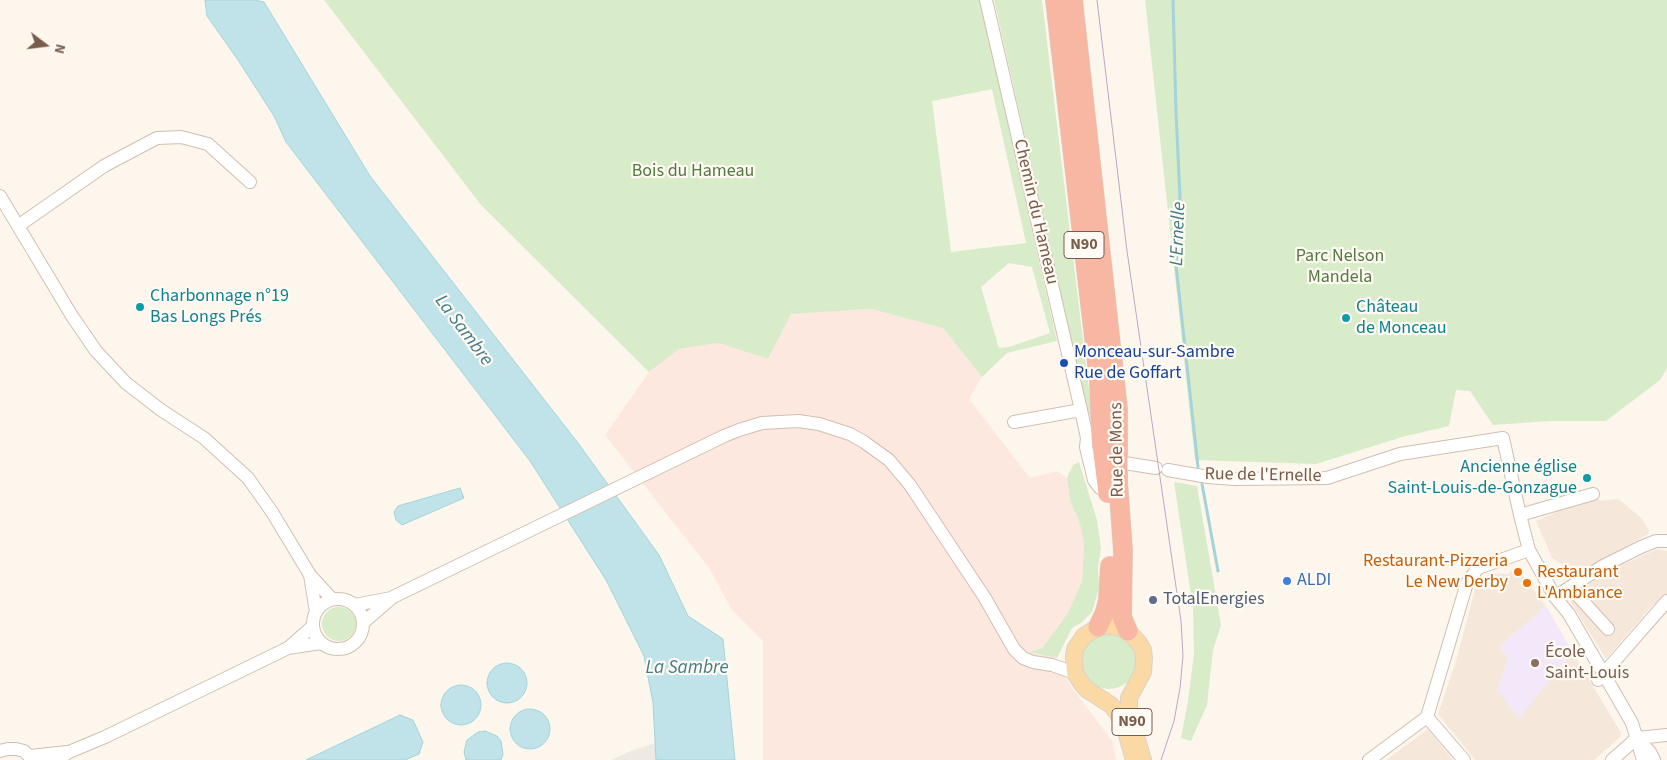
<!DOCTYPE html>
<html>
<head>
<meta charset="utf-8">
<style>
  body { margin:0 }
  #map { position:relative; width:1667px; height:760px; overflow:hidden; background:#fdf6ec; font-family:"Source Sans 3",sans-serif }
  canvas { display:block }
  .north { position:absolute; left:20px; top:20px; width:50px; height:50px; -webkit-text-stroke:4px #fffaf3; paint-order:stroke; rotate:105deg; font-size:14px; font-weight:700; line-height:20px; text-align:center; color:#7a5c4d }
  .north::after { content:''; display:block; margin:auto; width:18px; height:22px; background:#7a5c4d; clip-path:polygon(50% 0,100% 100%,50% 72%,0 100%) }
</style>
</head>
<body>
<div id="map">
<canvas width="1667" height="760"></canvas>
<div class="north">N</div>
</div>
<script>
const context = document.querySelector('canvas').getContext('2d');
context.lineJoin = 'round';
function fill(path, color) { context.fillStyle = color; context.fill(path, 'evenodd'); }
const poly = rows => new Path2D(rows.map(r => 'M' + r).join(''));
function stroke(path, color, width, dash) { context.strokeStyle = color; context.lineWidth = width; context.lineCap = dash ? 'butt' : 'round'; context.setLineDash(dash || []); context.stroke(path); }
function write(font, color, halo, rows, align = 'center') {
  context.font = font + ' "Source Sans 3",sans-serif'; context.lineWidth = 4.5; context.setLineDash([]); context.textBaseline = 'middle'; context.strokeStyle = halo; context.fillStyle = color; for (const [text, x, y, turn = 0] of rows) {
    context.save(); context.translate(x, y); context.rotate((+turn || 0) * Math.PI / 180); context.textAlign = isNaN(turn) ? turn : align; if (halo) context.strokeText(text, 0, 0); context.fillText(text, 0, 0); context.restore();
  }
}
fill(poly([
  [1586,499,1597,499,1601,501,1617,499,1621,501,1642,519,1649,530,1648,534,1585,570,1576,574,1552,558,1536,521],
  [1657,549,1667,551,1667,594,1651,607,1606,659,1570,601,1600,575],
  [1516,567,1546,606,1499,647,1508,658,1560,668,1572,651,1621,733,1620,737,1594,760,1475,760,1438,714,1456,661,1476,586,1486,576,1494,573,1508,574],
  [1428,729,1453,760,1386,760]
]), '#f5e8da');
fill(poly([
  [871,309,943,328,982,377,969,399,1030,478,1057,471,1067,478,1070,500,1080,524,1084,544,1082,581,1068,613,1042,648,1030,652,1057,658,1072,688,1113,742,1116,760,763,760,763,641,732,610,709,568,605,435,649,372,679,349,718,343,767,359,791,314]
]), '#fde8e0');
fill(poly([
  [655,743,656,760,611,760,631,751]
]), '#efe9e4');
fill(poly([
  [1546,606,1572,651,1519,719,1497,690,1508,658,1499,647]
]), '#f3e8fa');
fill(poly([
  [324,0,980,0,1057,341,1007,353,982,377,943,328,871,309,791,314,768,359,718,343,679,349,649,372,481,205],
  [992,89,1026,243,951,252,932,101],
  [1009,263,1032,267,1050,333,1009,347,999,348,981,287],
  [994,0,1042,0,1092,415,1088,415],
  [1145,0,1667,0,1667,368,1660,380,1606,421,1550,421,1493,425,1470,391,1456,390,1449,426,1402,437,1316,464,1195,460],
  [1079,462,1097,520,1101,548,1098,568,1099,589,1092,612,1081,623,1072,628,1057,658,1029,652,1042,648,1068,613,1082,581,1084,544,1080,524,1070,500,1067,478,1073,465],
  [1174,482,1197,486,1221,625,1213,650,1207,705,1191,741,1181,738,1188,701,1194,653,1193,608],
  '322 624a17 17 0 1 1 34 0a17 17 0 1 1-34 0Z',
  '1081 661a28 28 0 1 1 56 0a28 28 0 1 1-56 0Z'
]), '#d8ecc9');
const water = poly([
  [205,0,254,0,264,2,370,176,578,443,659,555,688,616,723,639,735,760,656,760,653,703,644,656,606,580,530,461,286,142,274,116,238,60,207,16,205,0],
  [460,488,464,498,402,525,396,520,394,512,398,506,460,488],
  '487 683a20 20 0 1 1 40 0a20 20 0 1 1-40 0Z',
  '441 705a20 20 0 1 1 40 0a20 20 0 1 1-40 0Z',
  '510 729a20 20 0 1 1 40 0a20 20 0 1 1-40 0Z',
  [400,715,413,720,423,742,419,754,405,760,306,760,400,715],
  [485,731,497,736,501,741,503,754,501,760,466,760,464,752,467,740,478,732,485,731]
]);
fill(water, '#bfe3e8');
stroke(water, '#a5d3da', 1);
stroke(poly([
  [1173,0,1176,112,1180,198,1176,265,1198,467],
  [1202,484,1218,571]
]), '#a5d3da', 3);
const minor = poly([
  [986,0,1081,410,1087,438,1086,447,1094,480,1100,488,1108,491],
  [0,196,72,316,96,351,126,383,161,410,204,438,248,478,272,512,310,575,332,599],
  [18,226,104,166,157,138,181,137,208,144,250,182],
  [1014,422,1081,410],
  [1111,459,1118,462,1156,468],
  [1168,470,1208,477,1234,479,1327,478,1400,454,1503,438,1520,515,1529,550,1555,597,1569,614,1632,723,1643,760],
  [1520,515,1593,494],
  [310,575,316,612],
  [1570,587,1608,629],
  [1555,597,1603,566,1641,547,1656,541,1667,541],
  '313 624a25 25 0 1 1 50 0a25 25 0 1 1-50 0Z',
  [355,605,391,598],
  [364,622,393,597,724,436,739,430,762,423,798,421,819,424,850,434,864,442,889,460,910,485,985,598,1014,649,1023,658,1033,662,1052,665,1075,673],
  [288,648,321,643],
  [1598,680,1667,601],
  [1427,717,1464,760],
  [1637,738,1667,735],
  [1639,740,1650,752,1654,760],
  [0,751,8,749,16,749,24,751,33,760],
  [30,756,67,752],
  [57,760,69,752,105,737,288,648,313,626],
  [1369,760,1427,717,1467,583,1478,568,1529,550],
  [1612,760,1637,738]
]);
const major = poly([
  [1134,760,1125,728,1118,714,1111,705,1086,689,1082,684,1075,673,1074,657,1075,649,1084,636,1098,627,1108,626,1118,627,1128,631,1139,643,1143,650,1144,658,1143,672,1129,698,1129,712,1143,760]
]);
const highway = poly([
  [1055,0,1099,381,1101,437,1108,493],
  [1073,0,1118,409,1118,481,1123,551,1122,617,1128,631],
  [1098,627,1105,612,1108,600,1110,566]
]);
stroke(minor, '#d1beb0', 14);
stroke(major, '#dad1cd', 18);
stroke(highway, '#dad1cd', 20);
stroke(minor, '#fff', 12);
stroke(major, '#fbd9a5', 16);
stroke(highway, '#f7b7a3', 19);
stroke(poly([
  [1097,0,1127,251,1181,621,1183,656,1180,688,1174,721,1161,760]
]), '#b9a8c9', 1);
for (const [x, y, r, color] of [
  [140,307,5,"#0f9aa8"],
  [1346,318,5,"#0f9aa8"],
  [1064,363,5,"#1a4fb4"],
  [1587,478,5,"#0f9aa8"],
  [1518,572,5,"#e8710a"],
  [1287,581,5,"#3f7fe0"],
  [1527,583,5,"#e8710a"],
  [1153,600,5,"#5c6f8a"],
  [1535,663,5,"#8d6e63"]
]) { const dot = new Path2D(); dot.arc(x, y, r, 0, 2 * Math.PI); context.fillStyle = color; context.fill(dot); stroke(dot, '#fffaf3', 2); }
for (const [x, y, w] of [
  [1084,245,40],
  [1132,722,40]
]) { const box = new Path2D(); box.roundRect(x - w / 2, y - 13.5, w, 27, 4); context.fillStyle = '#fffaf3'; context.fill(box); stroke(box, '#7a5c4d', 1); }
write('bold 16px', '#7a5c4d', null, [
  ["N90",1084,245],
  ["N90",1132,722]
]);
write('18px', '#537a41', '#fffaf3', [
  ["Bois du Hameau",693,172],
  ["Parc Nelson",1340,257],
  ["Mandela",1340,278]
]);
write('18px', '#7a5c4d', '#fffaf3', [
  ["Chemin du Hameau",1035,212,77],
  ["Rue de Mons",1118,450,-91],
  ["Rue de l'Ernelle",1263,476,1]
]);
write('18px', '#0d838f', '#fffaf3', [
  ["Charbonnage n°19",150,297],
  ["Bas Longs Prés",150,318],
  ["Château",1356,308],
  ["de Monceau",1356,329],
  ["Ancienne église",1577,468,"right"],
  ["Saint-Louis-de-Gonzague",1577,489,"right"]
], 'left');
write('18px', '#164399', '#fffaf3', [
  ["Monceau-sur-Sambre",1074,353],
  ["Rue de Goffart",1074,374]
], 'left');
write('18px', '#c56008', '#fffaf3', [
  ["Restaurant-Pizzeria",1508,562],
  ["Le New Derby",1508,583],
  ["Restaurant",1537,573,"left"],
  ["L'Ambiance",1537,594,"left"]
], 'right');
write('18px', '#366cbe', '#fffaf3', [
  ["ALDI",1297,581]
], 'left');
write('18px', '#4e5e75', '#fffaf3', [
  ["TotalEnergies",1163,600]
], 'left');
write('18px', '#785e54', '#fffaf3', [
  ["École",1545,653],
  ["Saint-Louis",1545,674]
], 'left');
write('italic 19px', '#437c86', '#fffaf3', [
  ["L'Ernelle",1179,234,-88],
  ["La Sambre",463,331,53],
  ["La Sambre",687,669]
]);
</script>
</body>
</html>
